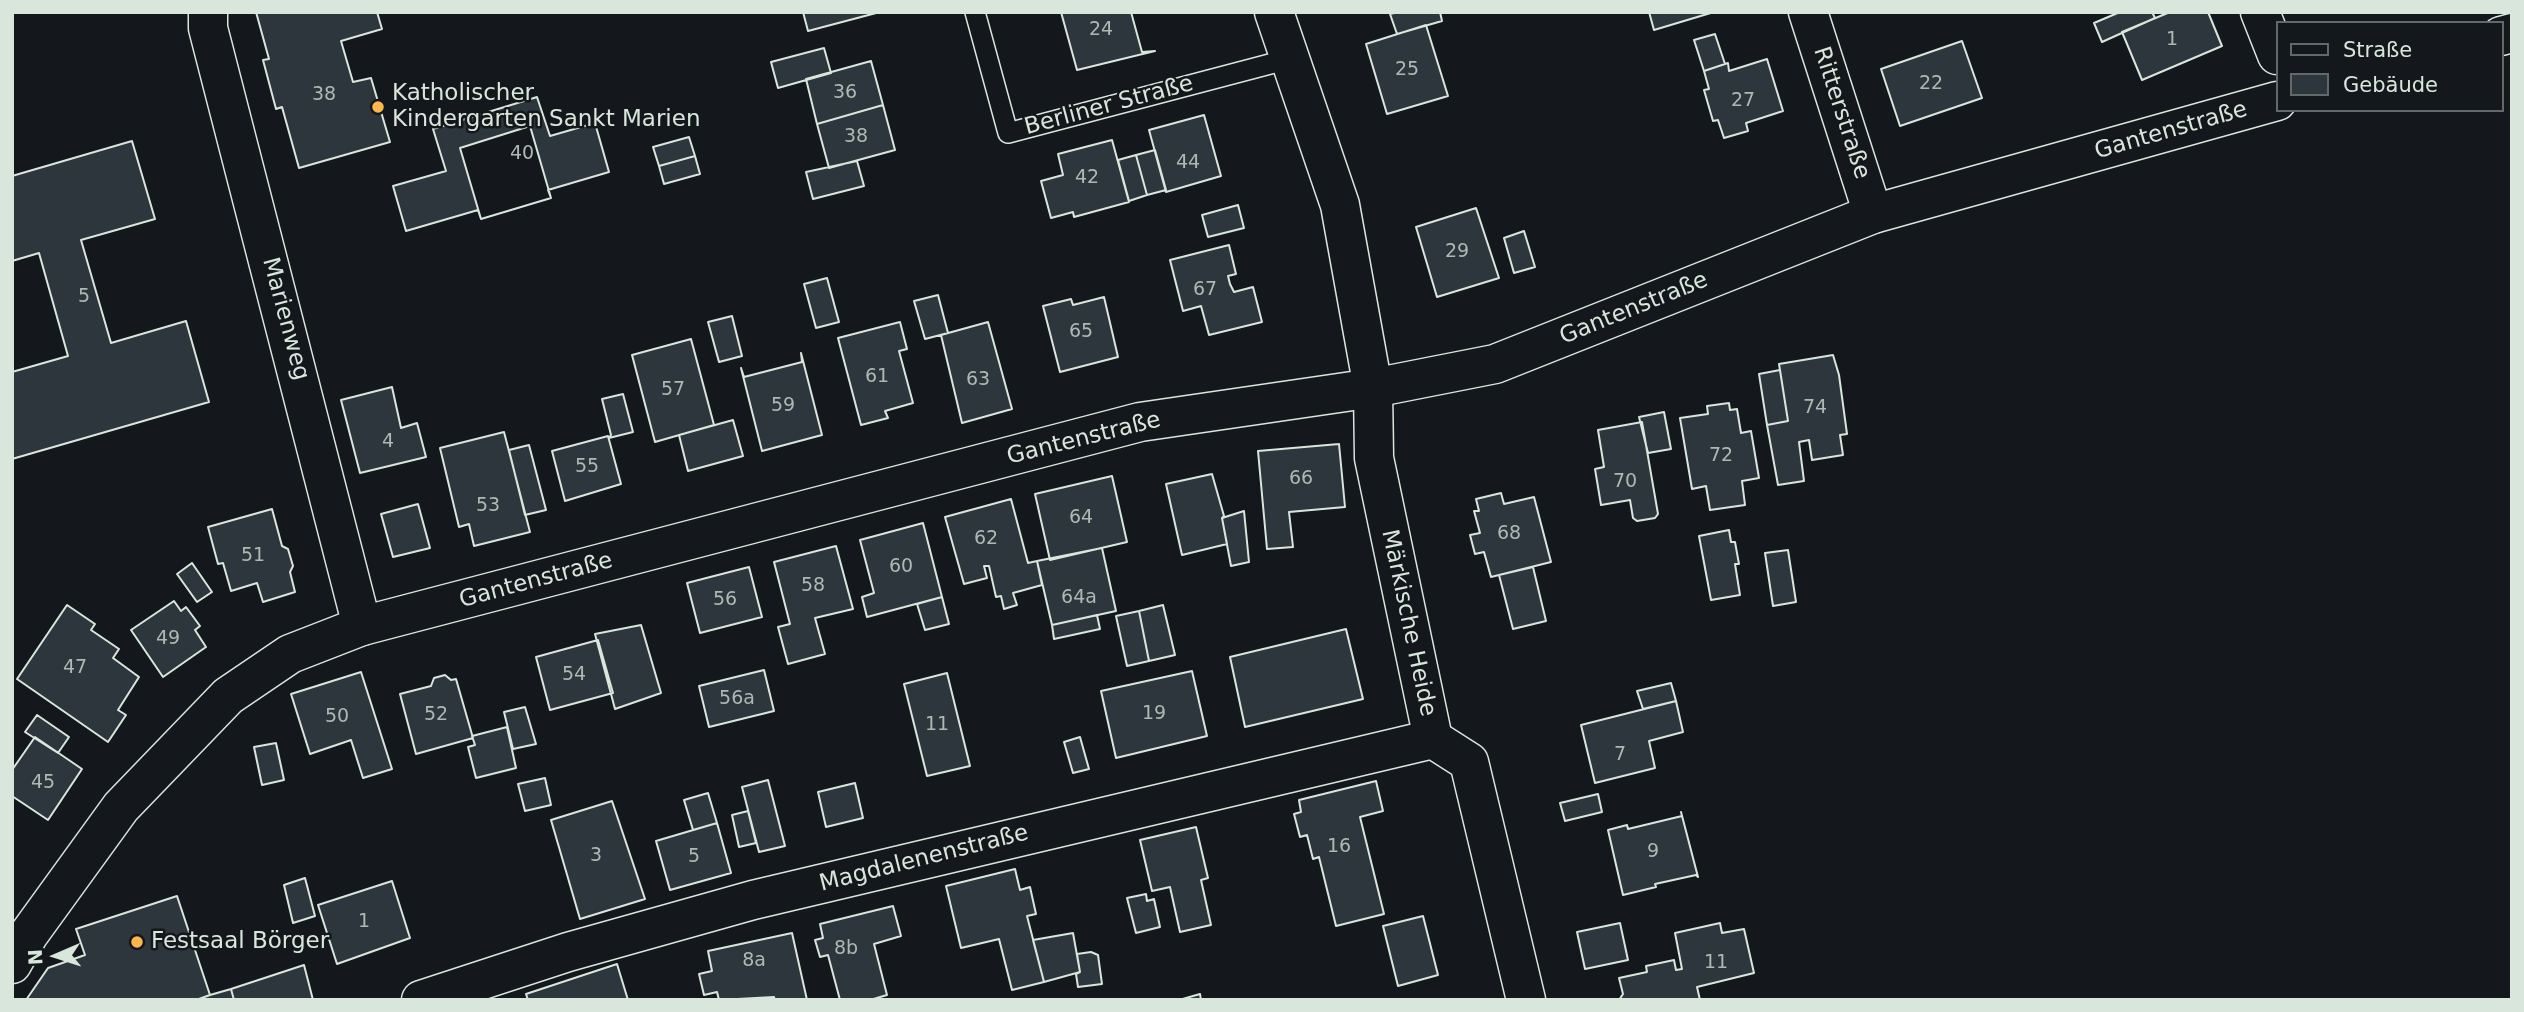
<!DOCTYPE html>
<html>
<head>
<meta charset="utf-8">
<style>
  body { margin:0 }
  #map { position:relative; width:2524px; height:1012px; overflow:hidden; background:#14181c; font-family:"DejaVu Sans",sans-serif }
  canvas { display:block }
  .frame { position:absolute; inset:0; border:14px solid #d8e6dc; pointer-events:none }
  .legend { position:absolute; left:2276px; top:21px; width:228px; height:91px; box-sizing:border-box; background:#14181c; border:2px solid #626a69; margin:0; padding:9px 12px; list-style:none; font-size:21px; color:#d8e6dc }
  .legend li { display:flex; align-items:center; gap:14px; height:35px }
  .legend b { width:35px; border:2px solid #626a69 }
  .north { position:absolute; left:21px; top:921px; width:70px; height:70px; -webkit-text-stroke:5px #14181c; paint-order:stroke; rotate:267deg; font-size:19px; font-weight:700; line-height:28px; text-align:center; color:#d8e6dc }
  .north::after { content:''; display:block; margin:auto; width:24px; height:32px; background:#d8e6dc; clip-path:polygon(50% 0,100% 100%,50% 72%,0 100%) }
</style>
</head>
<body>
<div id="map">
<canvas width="2524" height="1012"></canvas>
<div class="frame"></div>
<ul class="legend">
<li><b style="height:9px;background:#14181c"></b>Straße</li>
<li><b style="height:19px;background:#2c363c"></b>Gebäude</li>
</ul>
<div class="north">N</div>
</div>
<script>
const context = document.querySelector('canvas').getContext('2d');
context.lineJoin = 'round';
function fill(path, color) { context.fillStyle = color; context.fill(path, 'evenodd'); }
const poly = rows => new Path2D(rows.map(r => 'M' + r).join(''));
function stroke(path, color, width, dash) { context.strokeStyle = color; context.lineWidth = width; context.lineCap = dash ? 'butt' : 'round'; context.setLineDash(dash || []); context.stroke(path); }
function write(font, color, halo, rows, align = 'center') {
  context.font = font + ' "DejaVu Sans",sans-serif'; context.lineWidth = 5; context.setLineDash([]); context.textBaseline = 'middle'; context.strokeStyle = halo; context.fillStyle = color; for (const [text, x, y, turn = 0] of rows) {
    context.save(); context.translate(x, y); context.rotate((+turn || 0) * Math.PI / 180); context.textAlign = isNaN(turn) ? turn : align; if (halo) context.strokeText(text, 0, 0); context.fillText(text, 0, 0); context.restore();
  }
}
const building = poly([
  [256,12,377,12,382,29,341,41,353,82,371,78,390,142,299,168,282,107,276,109,263,60,269,59,256,12],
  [803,12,880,12,808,31,803,12],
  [1061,12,1131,12,1142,52,1155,51,1077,70,1061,12],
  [1398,12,1440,12,1442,21,1397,34,1390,14,1398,12],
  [1649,12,1714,12,1654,30,1649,12],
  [2120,12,2152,12,2155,18,2102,42,2094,23,2120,12],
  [2170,12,2208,12,2222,46,2142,80,2122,32,2170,12],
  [1426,25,1448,96,1387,114,1366,44,1426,25],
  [1715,34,1725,64,1704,71,1694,40,1715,34],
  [1962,41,1982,98,1900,126,1881,69,1962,41],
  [824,48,831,73,778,88,771,62,824,48],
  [1767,59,1783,111,1746,123,1748,131,1724,138,1718,120,1713,121,1704,90,1709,89,1704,71,1728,63,1729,71,1767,59],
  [871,61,883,105,817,124,806,79,871,61],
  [537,97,550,136,595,123,609,172,548,190,551,198,481,219,478,210,406,231,393,186,446,171,433,129,537,97],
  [883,105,895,150,829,168,817,124,883,105],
  [1204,115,1221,176,1166,192,1149,130,1204,115],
  [530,126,551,198,481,219,460,148,530,126],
  [689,137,695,156,659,166,653,147,689,137],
  [1112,140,1129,202,1074,217,1073,212,1051,218,1041,181,1063,175,1058,154,1112,140],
  [132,141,155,219,81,240,111,343,186,321,209,402,12,459,12,372,68,356,39,253,12,261,12,176,132,141],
  [1155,150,1166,190,1147,195,1136,155,1155,150],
  [1136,155,1147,195,1129,201,1118,160,1136,155],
  [695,156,700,174,664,184,659,166,695,156],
  [857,161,864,186,813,199,806,172,857,161],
  [1238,205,1244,228,1208,237,1202,215,1238,205],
  [1476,208,1499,278,1437,297,1416,227,1476,208],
  [1524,231,1535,267,1514,273,1504,238,1524,231],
  [1229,245,1236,274,1228,276,1230,284,1234,292,1253,287,1262,322,1209,335,1201,306,1183,311,1170,260,1229,245],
  [827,278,839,322,816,328,804,284,827,278],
  [938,295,948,333,925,339,914,301,938,295],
  [1104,297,1118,357,1060,372,1043,306,1071,299,1073,305,1104,297],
  [732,316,742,356,719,362,708,322,732,316],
  [900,322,907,349,899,351,913,403,885,411,888,418,861,425,838,338,900,322],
  [988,322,1012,409,962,423,941,335,988,322],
  [691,339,714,425,655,442,632,355,691,339],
  [801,353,822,435,762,451,741,368,744,377,802,362,801,353],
  [1833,355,1839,375,1847,434,1840,435,1843,455,1812,460,1809,440,1799,442,1804,481,1778,485,1767,425,1788,421,1779,364,1833,355],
  [1780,370,1788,421,1767,425,1759,374,1780,370],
  [392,387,401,428,417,423,426,457,360,473,341,400,392,387],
  [623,394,633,432,609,438,611,435,602,399,623,394],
  [1729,403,1730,410,1737,409,1741,433,1751,431,1759,478,1742,481,1745,505,1710,510,1706,486,1692,489,1680,418,1708,414,1707,406,1729,403],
  [1664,412,1671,449,1648,453,1639,417,1664,412],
  [733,420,743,456,688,471,679,435,733,420],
  [1642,422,1658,514,1655,518,1637,521,1633,518,1630,500,1601,505,1595,469,1604,467,1598,430,1642,422],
  [504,432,530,532,474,546,469,524,459,527,440,448,504,432],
  [608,436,621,484,565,501,552,451,608,436],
  [1339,444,1345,507,1289,512,1293,547,1267,549,1258,451,1339,444],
  [529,445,546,510,525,515,509,450,529,445],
  [1212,474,1224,516,1222,518,1227,544,1182,555,1166,484,1212,474],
  [1112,476,1127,542,1050,560,1035,494,1112,476],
  [1501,493,1504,504,1534,497,1551,562,1491,577,1484,552,1475,554,1470,535,1480,533,1474,511,1479,511,1476,499,1501,493],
  [1011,499,1028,563,1037,561,1042,585,1013,593,1017,605,1004,609,1001,596,996,597,989,566,984,566,987,578,964,584,945,517,1011,499],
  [418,504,430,548,393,557,381,514,418,504],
  [272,509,282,546,288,549,293,566,290,572,295,592,263,602,257,583,231,591,223,563,218,564,208,527,272,509],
  [1244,511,1249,562,1231,566,1222,518,1244,511],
  [923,523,942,597,867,617,862,597,874,593,860,540,923,523],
  [1729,530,1731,542,1735,542,1739,564,1735,564,1740,595,1711,600,1699,536,1729,530],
  [836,546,853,609,815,618,825,654,788,664,778,627,790,624,774,562,836,546],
  [1102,548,1116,611,1052,625,1037,561,1102,548],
  [1788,550,1796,602,1773,606,1765,553,1788,550],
  [192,563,212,592,197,602,177,574,192,563],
  [749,567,762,617,700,633,687,583,749,567],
  [1533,567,1546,621,1513,629,1499,575,1533,567],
  [942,597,949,624,925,630,917,604,942,597],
  [174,601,181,611,186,607,200,626,195,630,206,647,163,677,131,630,174,601],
  [67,605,95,624,91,630,119,649,113,658,139,677,118,710,126,715,108,742,17,679,67,605],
  [1163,605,1175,655,1149,661,1139,611,1163,605],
  [1139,611,1149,661,1127,666,1116,616,1139,611],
  [1097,615,1100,629,1054,639,1052,625,1097,615],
  [641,625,661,693,615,709,595,634,641,625],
  [1346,629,1363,699,1245,727,1230,657,1346,629],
  [598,640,613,693,550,710,536,657,598,640],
  [764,670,774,711,709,727,699,686,764,670],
  [1192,671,1207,736,1116,758,1101,691,1192,671],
  [361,672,392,769,363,778,351,740,310,754,291,694,361,672],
  [947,673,970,766,927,776,904,684,947,673],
  [445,675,451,680,456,679,473,738,416,754,400,694,431,686,434,678,445,675],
  [1671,683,1676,701,1643,709,1637,691,1671,683],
  [1676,701,1683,732,1649,741,1655,768,1595,783,1581,725,1676,701],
  [525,707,536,744,513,749,504,712,525,707],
  [37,715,69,737,58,753,25,732,37,715],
  [507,727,516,768,476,778,468,747,475,745,472,736,507,727],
  [35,737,82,769,48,820,12,796,12,770,35,737],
  [1080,737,1089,769,1073,773,1064,742,1080,737],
  [276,743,284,780,262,785,254,747,276,743],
  [545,778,551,805,525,811,518,784,545,778],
  [768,780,785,846,759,852,742,787,768,780],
  [1376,781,1383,811,1360,817,1384,914,1336,926,1319,857,1313,859,1307,835,1300,837,1294,814,1301,812,1299,800,1376,781],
  [855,783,863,818,826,827,818,792,855,783],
  [708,793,717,823,693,830,684,800,708,793],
  [1598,794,1602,812,1565,821,1560,803,1598,794],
  [612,801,645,899,580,919,551,820,612,801],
  [748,811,756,843,739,847,732,815,748,811],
  [1681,812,1698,877,1696,875,1655,884,1656,887,1623,895,1608,830,1627,825,1628,829,1682,816,1681,812],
  [717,823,731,873,670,890,656,841,717,823],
  [1196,827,1208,878,1201,880,1211,925,1180,932,1170,887,1152,891,1140,840,1196,827],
  [1015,869,1020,890,1030,887,1036,914,1027,916,1044,982,1012,990,999,939,961,948,946,886,1015,869],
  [305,878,315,916,293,923,284,885,305,878],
  [392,881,410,938,337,964,318,905,392,881],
  [1146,894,1147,901,1154,899,1160,927,1136,933,1127,898,1146,894],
  [177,896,210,995,196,1000,26,1000,48,968,85,955,76,929,177,896],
  [893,906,901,936,874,944,887,995,870,1000,840,1000,828,955,820,957,815,940,823,938,820,924,893,906],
  [1423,916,1438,975,1398,986,1383,926,1423,916],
  [1620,923,1628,960,1585,969,1577,932,1620,923],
  [1720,923,1722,933,1744,929,1754,973,1697,987,1700,1000,1619,1000,1623,994,1619,978,1647,972,1646,966,1674,960,1676,970,1682,969,1675,933,1720,923],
  [792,933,807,1000,775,1000,774,997,719,1000,717,992,704,995,699,974,712,971,708,951,792,933],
  [1073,933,1080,972,1044,982,1033,940,1073,933],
  [1091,952,1098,955,1102,984,1078,987,1076,974,1080,972,1077,954,1091,952],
  [617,964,628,1000,528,1000,526,994,617,964],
  [304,965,313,1000,234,1000,231,989,304,965],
  [231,989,234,1000,196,1000,210,995,231,989],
  [1200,994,1201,1000,1179,1000,1200,994]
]);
fill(building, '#2c363c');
stroke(building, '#d8e6dc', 2);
const lane = poly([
  [975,12,1008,133,1289,59]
]);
const street = poly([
  [208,12,208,28,362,626],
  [1274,12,1340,205,1373,388,1374,458,1433,739,1469,762,1526,1000],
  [1808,12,1873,214],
  [2260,12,2277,55],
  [421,1000,568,952,753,900,1433,739]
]);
const secondary = poly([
  [2501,36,2512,33],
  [12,964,29,934,121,807,228,696,290,654,362,626,1140,422,1373,388,1495,364,1873,214,2277,101]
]);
stroke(lane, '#d8e6dc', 22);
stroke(street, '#d8e6dc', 41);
stroke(secondary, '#d8e6dc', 41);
stroke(lane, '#14181c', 19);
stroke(street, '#14181c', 38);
stroke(secondary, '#14181c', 38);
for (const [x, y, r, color] of [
  [378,107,7,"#ffb74d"],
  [137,942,7,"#ffb74d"]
]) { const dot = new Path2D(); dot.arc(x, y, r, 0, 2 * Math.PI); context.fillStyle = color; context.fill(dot); stroke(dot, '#14181c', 2.5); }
write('19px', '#adbab4', null, [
  ["24",1101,30],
  ["1",2172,40],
  ["25",1407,70],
  ["22",1931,84],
  ["36",845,93],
  ["38",324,95],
  ["27",1743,101],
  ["38",856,137],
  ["40",522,154],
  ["44",1188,163],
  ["42",1087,178],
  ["29",1457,252],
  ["67",1205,290],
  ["5",84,297],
  ["65",1081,332],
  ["61",877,377],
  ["63",978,380],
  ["57",673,390],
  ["59",783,406],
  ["74",1815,408],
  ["4",388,442],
  ["72",1721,456],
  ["55",587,467],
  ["66",1301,479],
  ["70",1625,482],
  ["53",488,506],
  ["64",1081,518],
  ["68",1509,534],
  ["62",986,539],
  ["51",253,556],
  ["60",901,567],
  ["58",813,586],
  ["64a",1079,598],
  ["56",725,600],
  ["49",168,639],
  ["47",75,668],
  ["54",574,675],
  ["56a",737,699],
  ["19",1154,714],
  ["52",436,715],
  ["50",337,717],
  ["11",937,725],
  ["7",1620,755],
  ["45",43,783],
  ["16",1339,847],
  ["9",1653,852],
  ["3",596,856],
  ["5",694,857],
  ["1",364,922],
  ["8b",846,949],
  ["8a",754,961],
  ["11",1716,963]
]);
write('23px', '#d8e6dc', '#14181c', [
  ["Katholischer",392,94],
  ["Kindergarten Sankt Marien",392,120],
  ["Festsaal Börger",151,942]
], 'left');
write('23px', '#d8e6dc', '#14181c', [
  ["Berliner Straße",1109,106,-15],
  ["Ritterstraße",1841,113,72],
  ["Gantenstraße",2171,131,-16],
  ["Gantenstraße",1634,309,-22],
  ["Marienweg",285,319,75],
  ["Gantenstraße",1084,439,-14],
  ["Gantenstraße",536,581,-15],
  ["Märkische Heide",1408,623,78],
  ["Magdalenenstraße",924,859,-14]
]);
</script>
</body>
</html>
